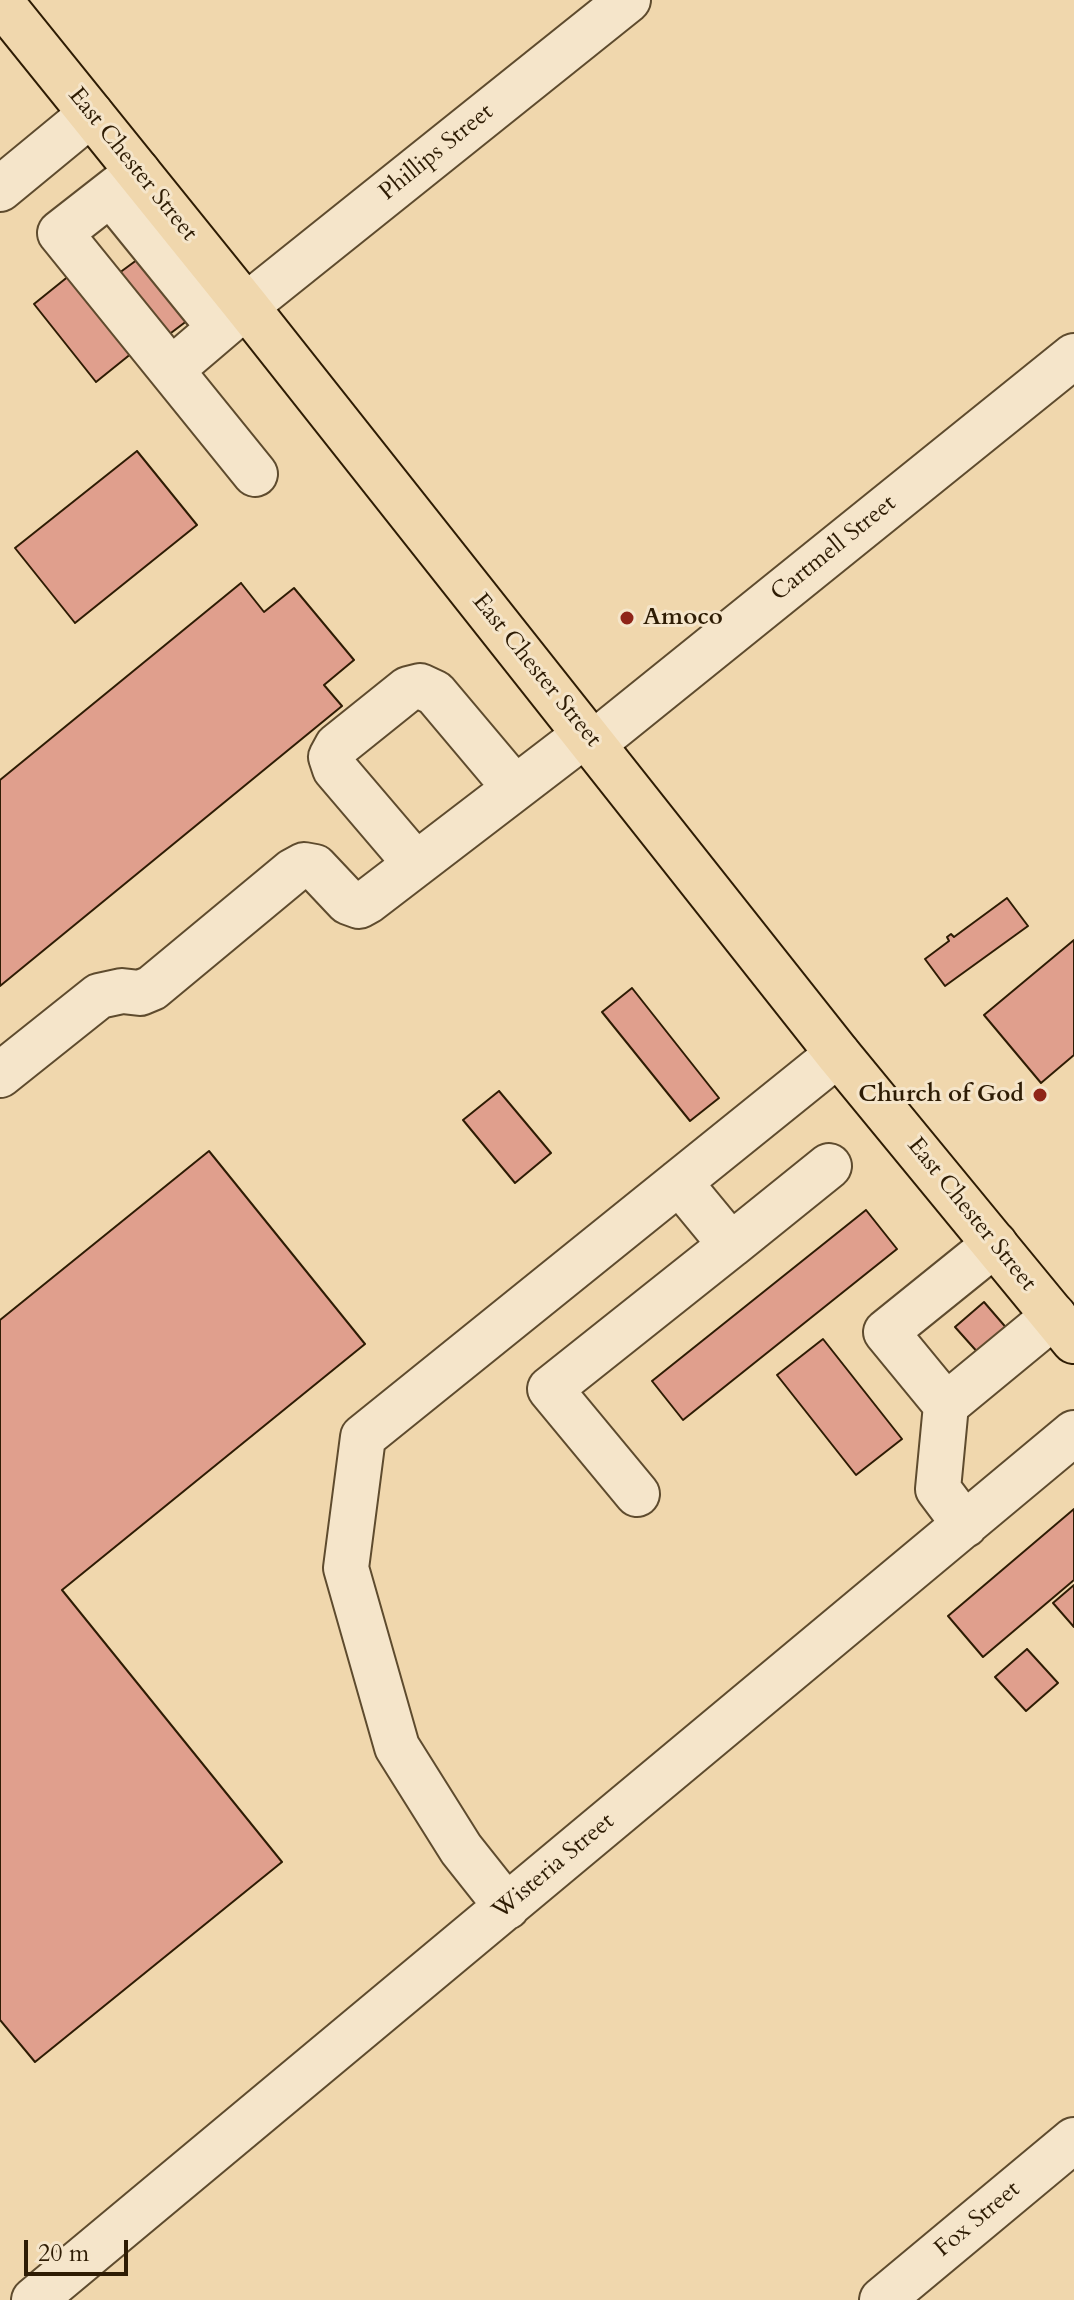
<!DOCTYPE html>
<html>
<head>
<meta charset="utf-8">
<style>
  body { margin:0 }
  #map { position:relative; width:1074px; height:2300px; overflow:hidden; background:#f0d7ad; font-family:Cardo,serif }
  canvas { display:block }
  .scale { position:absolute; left:24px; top:2240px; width:104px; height:36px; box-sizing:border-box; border:4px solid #2e1c04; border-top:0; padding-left:10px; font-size:24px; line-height:28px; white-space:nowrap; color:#2e1c04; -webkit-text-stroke:6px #f5e5ca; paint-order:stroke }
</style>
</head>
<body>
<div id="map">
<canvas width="1074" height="2300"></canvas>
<div class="scale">20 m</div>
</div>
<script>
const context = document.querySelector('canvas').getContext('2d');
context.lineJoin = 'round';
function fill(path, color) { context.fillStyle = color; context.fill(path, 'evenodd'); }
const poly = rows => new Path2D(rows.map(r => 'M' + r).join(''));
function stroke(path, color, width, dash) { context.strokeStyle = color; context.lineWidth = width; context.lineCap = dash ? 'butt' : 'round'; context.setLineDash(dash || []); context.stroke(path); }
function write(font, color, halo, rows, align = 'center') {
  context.font = font + ' Cardo,serif'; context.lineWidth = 6; context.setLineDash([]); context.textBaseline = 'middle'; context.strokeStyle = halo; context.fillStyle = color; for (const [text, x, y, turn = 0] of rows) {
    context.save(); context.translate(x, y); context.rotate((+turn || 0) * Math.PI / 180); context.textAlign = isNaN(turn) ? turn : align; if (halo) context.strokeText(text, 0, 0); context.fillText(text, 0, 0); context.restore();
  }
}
const building = poly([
  [145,254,192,317,163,339,115,276,145,254],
  [70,275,132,353,96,382,34,304,70,275],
  [137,451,197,525,75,623,15,548,137,451],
  [241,583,264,612,294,588,354,660,324,685,342,706,0,986,0,780,241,583],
  [1007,898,1028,926,945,986,925,959,949,941,947,937,951,934,954,937,1007,898],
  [1074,940,1074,1055,1041,1083,984,1015,1074,940],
  [632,988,719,1098,690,1121,602,1012,632,988],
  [499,1091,551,1153,515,1183,463,1120,499,1091],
  [209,1151,365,1344,62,1590,282,1862,35,2062,0,2020,0,1320,209,1151],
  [866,1210,897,1249,683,1420,652,1381,866,1210],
  [984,1302,1009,1331,980,1355,955,1327,984,1302],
  [823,1339,902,1439,856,1475,777,1375,823,1339],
  [1074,1509,1074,1580,983,1657,948,1616,1074,1509],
  [1074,1585,1074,1627,1053,1603,1074,1585],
  [1027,1649,1058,1683,1026,1711,995,1677,1027,1649]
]);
fill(building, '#e09f8d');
stroke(building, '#2e1c04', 2);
const minor = poly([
  [138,172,60,233,255,474],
  [0,189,91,114],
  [111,194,219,327],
  [171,370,246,306,628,0],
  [594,743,1074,356],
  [416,864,335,769,331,757,337,746,408,689,420,686,435,693,515,788],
  [0,1075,99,996,122,991,140,993,152,988,293,871,304,865,315,867,348,902,359,906,368,901,586,734],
  [679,1182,731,1245,829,1166],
  [946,1405,1054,1316],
  [637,1494,550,1389,731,1245],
  [965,1525,938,1489,946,1405,886,1332,995,1244],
  [507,1907,461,1849,397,1747,346,1568,363,1437,838,1054],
  [34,2300,1074,1433],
  [882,2300,1074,2140]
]);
const major = poly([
  [0,1,246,306,838,1054,1074,1341]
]);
stroke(minor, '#5e4b2e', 48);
stroke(major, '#2e1c04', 48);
stroke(minor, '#f5e5ca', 44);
stroke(major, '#f0d7ad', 44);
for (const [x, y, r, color] of [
  [627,618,8,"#8f2418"],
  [1040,1095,8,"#8f2418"]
]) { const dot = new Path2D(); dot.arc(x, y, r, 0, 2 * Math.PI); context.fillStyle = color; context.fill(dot); stroke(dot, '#f5e5ca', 3); }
write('24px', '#2e1c04', '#f5e5ca', [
  ["Phillips Street",437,153,-39],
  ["East Chester Street",132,165,51],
  ["Cartmell Street",834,549,-39],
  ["East Chester Street",536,671,51],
  ["East Chester Street",971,1215,51],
  ["Wisteria Street",554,1867,-40],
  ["Fox Street",978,2220,-40]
]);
write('bold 24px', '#2e1c04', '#f5e5ca', [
  ["Amoco",643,618],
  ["Church of God",1024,1095,"right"]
], 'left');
</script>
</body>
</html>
